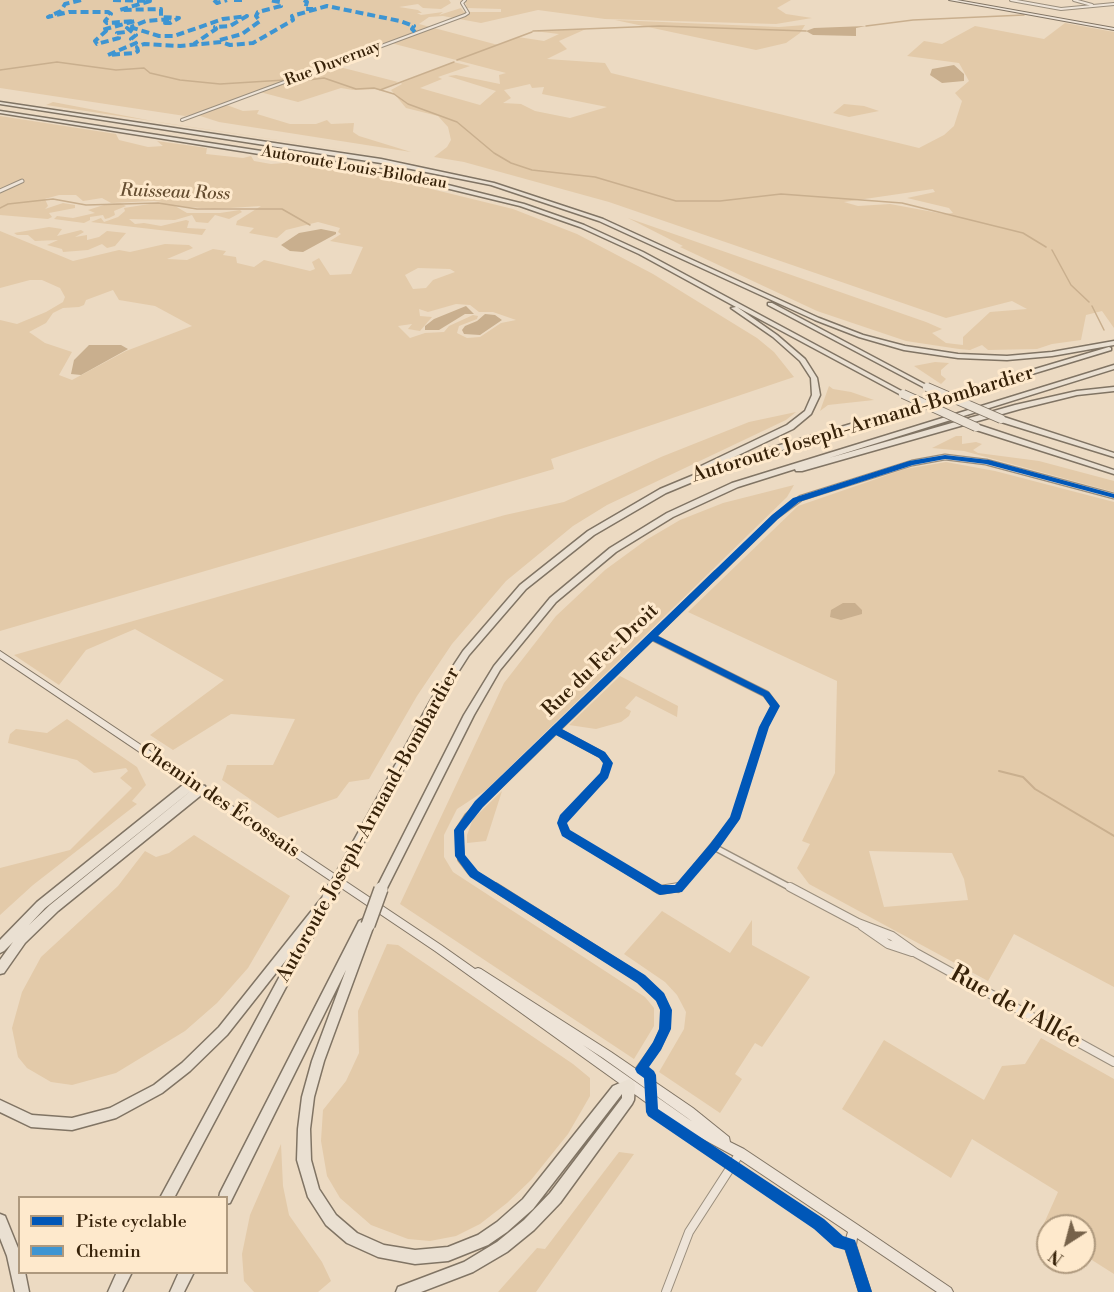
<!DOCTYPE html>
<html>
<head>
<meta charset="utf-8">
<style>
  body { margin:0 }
  #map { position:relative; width:1114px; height:1292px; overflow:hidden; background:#ecdac2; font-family:"Libre Bodoni",serif }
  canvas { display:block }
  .legend { position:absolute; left:18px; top:1196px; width:210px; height:78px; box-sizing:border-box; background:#fee9cc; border:2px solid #ae997e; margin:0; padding:8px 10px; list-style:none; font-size:18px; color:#372209 }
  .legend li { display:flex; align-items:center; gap:12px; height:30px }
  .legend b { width:30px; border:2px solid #ae997e }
  .north { position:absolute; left:1036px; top:1214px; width:60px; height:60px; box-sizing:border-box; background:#fee9cc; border:2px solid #ae997e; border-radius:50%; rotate:216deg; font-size:16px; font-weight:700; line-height:24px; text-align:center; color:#372209 }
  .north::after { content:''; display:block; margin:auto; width:21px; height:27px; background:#76624a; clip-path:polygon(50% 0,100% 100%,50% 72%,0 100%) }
</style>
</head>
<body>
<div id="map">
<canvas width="1114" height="1292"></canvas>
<ul class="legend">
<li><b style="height:8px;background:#0057b8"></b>Piste cyclable</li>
<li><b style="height:8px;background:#3e95d2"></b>Chemin</li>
</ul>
<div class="north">N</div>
</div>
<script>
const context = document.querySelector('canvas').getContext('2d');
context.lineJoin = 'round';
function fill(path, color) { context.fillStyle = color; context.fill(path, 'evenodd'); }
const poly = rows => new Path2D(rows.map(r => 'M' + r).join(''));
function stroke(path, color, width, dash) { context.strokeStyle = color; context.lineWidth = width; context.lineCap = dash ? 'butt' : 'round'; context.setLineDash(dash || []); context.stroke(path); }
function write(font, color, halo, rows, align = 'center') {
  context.font = font + ' "Libre Bodoni",serif'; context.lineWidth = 6; context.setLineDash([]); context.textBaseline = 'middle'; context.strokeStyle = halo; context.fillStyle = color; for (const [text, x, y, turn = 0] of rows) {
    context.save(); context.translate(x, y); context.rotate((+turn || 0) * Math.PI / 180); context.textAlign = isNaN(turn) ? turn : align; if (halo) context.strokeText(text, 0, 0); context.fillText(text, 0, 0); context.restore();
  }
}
fill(poly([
  [0,0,449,0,451,3,441,9,423,8,418,4,399,7,418,10,422,13,417,13,421,15,443,12,439,15,461,8,464,12,501,12,501,9,467,8,465,1,459,0,791,0,777,8,786,14,812,18,776,24,605,19,538,10,481,23,443,16,429,17,419,24,498,45,518,37,544,41,559,34,534,31,586,29,559,41,567,49,547,59,605,63,611,73,919,148,944,135,954,126,962,101,955,93,969,81,959,63,907,56,924,41,942,44,975,26,1044,39,1065,23,1114,32,1114,328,1102,311,1086,315,1081,340,1052,344,1037,349,988,350,982,345,970,350,959,349,906,341,817,311,680,247,683,246,628,218,926,322,942,329,932,333,946,343,963,345,963,337,990,312,1027,309,1012,301,946,318,609,202,464,162,434,157,447,147,451,140,448,127,438,116,406,108,391,90,402,84,401,83,453,62,470,66,438,77,442,79,420,88,480,105,496,91,448,76,456,75,500,84,499,75,506,73,387,42,328,64,398,82,382,89,353,90,341,88,298,102,256,91,224,104,243,111,259,110,257,114,290,124,316,124,327,120,331,124,354,123,353,132,359,136,411,152,219,122,194,114,185,116,0,88],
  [530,84,532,88,544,87,542,94,607,107,570,118,535,111,521,104,503,103,511,98,504,90],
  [933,189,935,192,907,198,949,208,953,213,944,214,890,204,858,206,844,202],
  [615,20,779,27,805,25,800,33,786,43,756,50],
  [53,102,163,123,390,157,46,105],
  [844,104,864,106,879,111,849,117,833,113],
  [0,116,116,134,119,140,148,147,163,146,157,141,207,148,206,154,243,158,251,156,254,161,271,164,298,162,366,173,513,209,577,234,653,274,757,338,774,352,794,377,551,459,554,469,0,631,0,320,17,324,46,312,63,302,65,297,60,288,42,280,30,280,0,288,0,231,73,261,119,250,130,252,165,244,189,245,193,248,167,259,187,260,213,249,226,251,223,255,236,257,237,263,254,267,264,260,310,271,315,269,312,262,319,258,330,275,351,274,363,247,330,241,341,234,338,232,340,228,318,222,286,230,277,238,249,233,254,228,236,225,237,221,261,206,214,209,175,206,187,213,220,213,240,210,242,212,229,219,215,215,208,223,196,222,192,215,175,220,129,219,135,224,144,223,161,226,186,220,189,221,187,228,206,229,202,235,91,222,101,218,104,222,118,217,125,211,124,208,162,202,154,201,111,203,102,198,83,201,76,195,59,195,45,199,48,206,45,209,63,203,75,205,75,208,49,213,52,217,48,219,0,215],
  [418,268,450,269,455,272,433,280,426,288,413,289,405,275],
  [113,290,119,300,155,306,192,326,126,351,72,380,59,375,72,352,45,343,29,332,46,323,53,313,63,308,79,307,84,305,86,300],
  [456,304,470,305,479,312,493,312,516,320,501,323,480,337,467,338,457,333,459,326,477,319,478,316,473,315,449,326,444,332,425,333,410,338,398,326,412,324,408,329,420,331,432,317,420,316,419,309,428,312],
  [107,204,120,203,126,206,114,211,115,215,109,218,105,219,103,215,90,217,90,220,84,223,54,219,57,216,73,218,95,213,88,210],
  [49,227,62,229,57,236,81,230,84,232,75,237,87,235,87,240,99,237,107,231,126,233,115,246,107,248,102,244,88,250,63,252,62,249,47,245,58,240,35,241,28,235,17,235,14,233],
  [935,362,949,363,941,370,941,375,946,379,941,384,914,366],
  [829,386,833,389,851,392,874,400,828,405,820,411],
  [796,412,786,420,607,505,573,526,506,581,452,644,417,696,369,779,349,782,337,798,278,818,222,780,227,765,273,765,295,719,231,714,173,750,150,735,224,680,135,629,86,650,59,685,14,655,505,515,564,502,661,457,749,422],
  [956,436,962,436,962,444,976,442,982,444,973,450,978,453,1039,461,1114,481,1114,492,964,451,932,448],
  [946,462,995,471,1114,502,1114,987,1014,934,988,981,809,884,797,868,810,844,802,841,835,773,837,681,688,612,798,506,905,469],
  [869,851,952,853,964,879,968,900,884,907],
  [794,485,787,497,486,790,457,809,444,835,444,857,453,872,645,997,654,1008,654,1026,634,1059,400,904,504,683,556,616,605,570,646,540,680,520,723,503],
  [620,676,678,706,677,717,636,696,625,708,631,711,629,716,621,722,596,729,569,725],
  [67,719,137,767,146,785,132,801,137,804,33,885,0,915,0,868,70,850,132,788,120,778,128,771,126,768,94,773,77,760,8,743,10,734,16,729,47,733],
  [502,791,486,841,467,843,467,835,473,819],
  [194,835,290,896,248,968,217,1003,185,1031,116,1073,72,1085,51,1082,27,1068,18,1057,12,1028,22,992,41,957,118,886,145,851,156,857,169,853],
  [662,911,730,953,752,920,752,945,810,977,762,1047,755,1043,735,1074,742,1079,720,1113,659,1072,684,1029,686,1012,677,995,665,982,624,954],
  [387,944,398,945,573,1064,590,1078,590,1096,568,1134,531,1180,507,1203,480,1224,456,1236,430,1241,408,1239,371,1225,340,1198,327,1176,321,1141,323,1110,346,1081,359,1053,358,1011],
  [1041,1038,1114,1079,1114,1274,1084,1255,1084,1226,1048,1226,1048,1232,1042,1228,1058,1192,972,1139,951,1178,842,1109,884,1040,984,1100,1002,1066,1025,1064],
  [281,1144,283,1186,289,1215,322,1262,331,1281,318,1292,254,1292,244,1281,242,1254,250,1215],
  [619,1152,634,1154,536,1292,498,1292,537,1248,545,1249]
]), '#e3caa9');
fill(poly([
  [866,26,856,28,856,36,813,35,806,31,814,28],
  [954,65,964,74,964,81,942,83,930,75,932,69],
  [321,229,336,232,336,234,303,252,290,251,281,245,299,233],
  [466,306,474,314,465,314,439,330,425,330,425,326,434,319],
  [485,314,495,315,502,320,480,335,464,334,462,330,465,326,477,321],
  [89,345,121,345,128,349,81,375,71,374,74,360],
  [843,603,855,603,862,610,862,614,841,620,830,617,831,610]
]), '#c9af8e');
stroke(poly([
  [866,26,913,20,1024,15],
  [533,31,659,26,806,31],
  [457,60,532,32],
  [0,70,57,62,116,70,144,68,150,73,180,80,220,84,285,80],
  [292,82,324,78,356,89,374,88,394,94,408,104,457,122,494,153,511,163,532,170,595,177,676,201,720,201,781,194,902,203,1023,233,1046,247],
  [380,90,454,62],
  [0,208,8,204,53,199,86,205,158,203,197,209,282,209,310,225],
  [1052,250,1071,285,1089,302],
  [1092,306,1104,330]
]), '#c9af8e', 1.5);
stroke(poly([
  [999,771,1023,777,1035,789,1114,836]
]), '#c9af8e', 2);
const streetFar4 = poly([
  [1011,0,1061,9,1114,4],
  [1074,0,1092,5],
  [182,120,465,15,468,13,462,3,465,0]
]);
const streetFar3 = poly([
  [0,191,22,181]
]);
const streetFar2 = poly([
  [715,576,775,517,801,498,912,463,945,457,986,462,1114,496]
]);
const streetFar1 = poly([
  [652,637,766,694,775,706,764,727,735,819,678,889],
  [555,730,602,755,608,763,604,775,564,818,562,823,566,833,658,889],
  [714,847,793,889],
  [498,889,471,872,461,859,459,830,468,816,716,574]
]);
const street = poly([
  [495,887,641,979,660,997,666,1010,665,1029,657,1046,636,1075],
  [655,887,660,890,679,887],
  [790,887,858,923,892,936,916,953,1114,1062],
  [862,926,888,944,912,952],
  [666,1292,689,1232,740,1153]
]);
const secondary = poly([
  [949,0,957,0,1114,28,1114,30,949,0],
  [0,651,441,945,475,969,478,968,481,969,611,1052,693,1108,729,1137,730,1142,744,1149,858,1225,951,1288,953,1292,937,1292,857,1238,856,1245,871,1292,859,1292,844,1245,848,1232,736,1157,679,1126,435,951,0,658,0,651],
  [583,1045,603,1058,693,1122,687,1118,583,1045]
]);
const highway = poly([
  [0,102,381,159,494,183,603,219,819,318,863,335,905,346,958,354,1007,356,1052,352,1114,341,1114,345,1052,356,1007,360,958,358,904,350,859,337,815,320,599,221,491,185,381,163,0,104,0,102],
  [0,111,392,171,524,204,584,225,643,252,907,394,903,396,901,395,737,307,777,335,805,359,817,378,820,395,811,414,793,429,707,470,701,470,701,466,787,425,805,411,812,395,811,378,800,361,773,337,731,308,736,307,639,254,580,227,520,206,392,175,0,113,0,111],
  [768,303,772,303,930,387,927,389,925,388,768,305,768,303],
  [1109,347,1111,348,1111,350,736,464,666,493,594,535,526,589,469,655,441,699,350,868,346,869,342,868,341,865,342,862,432,698,463,651,520,585,588,531,660,489,730,460,1109,347],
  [1114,365,1114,369,829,458,1015,405,1077,391,1114,387,1114,391,1077,395,1020,409,802,471,796,471,795,469,738,487,673,517,616,552,556,602,500,670,474,715,385,892,381,894,377,892,376,889,464,715,494,666,550,598,610,548,667,513,732,483,1114,365],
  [998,417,1004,417,1114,453,1114,457,998,421,998,417],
  [973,425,979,425,1114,470,1114,474,973,429,973,425],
  [193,779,197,780,198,783,197,786,45,908,29,925,50,905,197,786,201,785,205,786,206,789,205,792,58,911,25,943,4,973,0,974,0,960,13,942,4,951,0,953,0,940,37,902,189,780,193,779],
  [329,892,333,894,334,897,333,900,320,917,322,920,320,923,174,1198,160,1198,294,950,227,1035,190,1071,162,1093,116,1118,72,1130,31,1127,0,1112,0,1100,32,1115,72,1118,110,1108,154,1085,182,1063,219,1027,325,894,329,892],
  [363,919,372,922,374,925,324,1061,314,1097,310,1129,311,1160,319,1189,336,1215,357,1233,384,1245,415,1250,448,1247,478,1235,497,1222,523,1199,613,1086,629,1079,633,1081,635,1085,634,1100,632,1104,560,1203,534,1230,507,1252,473,1272,421,1292,396,1292,398,1287,464,1262,497,1242,524,1220,550,1193,622,1098,622,1094,533,1209,507,1232,488,1245,448,1261,415,1264,378,1257,347,1243,326,1225,308,1197,297,1160,298,1129,302,1097,312,1061,346,970,230,1203,226,1204,226,1198,219,1198,220,1193,359,921,363,919],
  [0,1214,5,1216,20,1253,20,1272,25,1272,29,1292,15,1292,7,1256,0,1238,0,1214],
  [117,1272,132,1272,122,1292,108,1292,117,1272],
  [179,1272,194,1272,184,1292,170,1292,179,1272]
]);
stroke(streetFar4, '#9a8e7d', 4);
stroke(streetFar3, '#9a8e7d', 5);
stroke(streetFar2, '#9a8e7d', 7);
stroke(streetFar1, '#9a8e7d', 8);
stroke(street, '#9a8e7d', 10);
stroke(secondary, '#807464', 2);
stroke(highway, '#807464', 3);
stroke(streetFar4, '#eee4d8', 2);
stroke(streetFar3, '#eee4d8', 3);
stroke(streetFar2, '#eee4d8', 4.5);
stroke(streetFar1, '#eee4d8', 5);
stroke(street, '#eee4d8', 8);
fill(secondary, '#eee4d8');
fill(highway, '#eae0d2');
const highwayBridgeFar2 = poly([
  [927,387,1001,419],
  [903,394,976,427]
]);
const highwayBridgeFar1 = poly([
  [333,889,346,865]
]);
const highwayBridge = poly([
  [329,897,334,887],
  [368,925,381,889]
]);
stroke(highwayBridgeFar2, '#807464', 10, []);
stroke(highwayBridgeFar1, '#807464', 13, []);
stroke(highwayBridge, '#807464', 16, []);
stroke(highwayBridgeFar2, '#eae0d2', 8);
stroke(highwayBridgeFar1, '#eae0d2', 10);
stroke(highwayBridge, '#eae0d2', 13);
stroke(poly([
  [81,0,65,4,61,11,48,17,69,12,108,12,111,14,105,21,107,23,135,21,102,30,106,31,95,41,97,44,119,38,117,33,126,32,127,28,136,35,131,39,136,43,108,55,135,53,138,51,137,47,144,44,180,46,221,42,230,45,253,43,293,20,292,16,327,6,400,21,414,26,412,29,415,32],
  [113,0,150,1,120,10,161,9,161,17,179,18,170,23,165,23,169,19,146,21,131,27],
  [214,0,217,3,227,0],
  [234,0,245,0],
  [304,0,307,2,305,9,313,9],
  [130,27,159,36,174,36,223,19,247,16,230,26,215,27,216,29,194,44],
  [220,40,242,34,260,21,256,16,258,12,281,6,280,2,269,0]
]), '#3e95d2', 4, [8, 4]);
fill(poly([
  [945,455,989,460,1114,494,1114,498,986,464,945,459,913,465,799,502,778,519,658,636,769,692,780,706,769,727,740,819,718,850,682,892,660,895,656,893,562,836,557,823,560,815,600,773,603,763,599,758,556,735,483,807,464,831,465,855,478,871,645,975,664,993,672,1010,671,1029,661,1050,649,1067,654,1071,656,1075,658,1109,824,1219,843,1236,855,1240,872,1292,858,1292,845,1250,834,1247,814,1229,648,1116,646,1112,644,1078,637,1073,635,1069,653,1042,659,1029,660,1010,656,1001,637,983,470,877,455,856,454,830,475,801,772,515,793,498,909,461,945,455],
  [653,641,763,696,770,706,759,727,730,817,710,844,675,885,662,885,570,830,567,823,608,778,613,763,605,752,562,729,653,641]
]), '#0057b8');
write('16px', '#372209', '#fee9cc', [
  ["Rue Duvernay",333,64,-21],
  ["Autoroute Louis-Bilodeau",354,168,10]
]);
write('italic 18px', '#654d30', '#fee9cc', [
  ["Ruisseau Ross",175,193,2]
]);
write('20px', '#372209', '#fee9cc', [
  ["Autoroute Joseph-Armand-Bombardier",863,425,-17],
  ["Rue du Fer-Droit",601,661,-44],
  ["Chemin des Écossais",219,801,34],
  ["Autoroute Joseph-Armand-Bombardier",369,825,-61]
]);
write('24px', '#372209', '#fee9cc', [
  ["Rue de l'Allée",1015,1008,29]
]);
</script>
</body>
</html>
